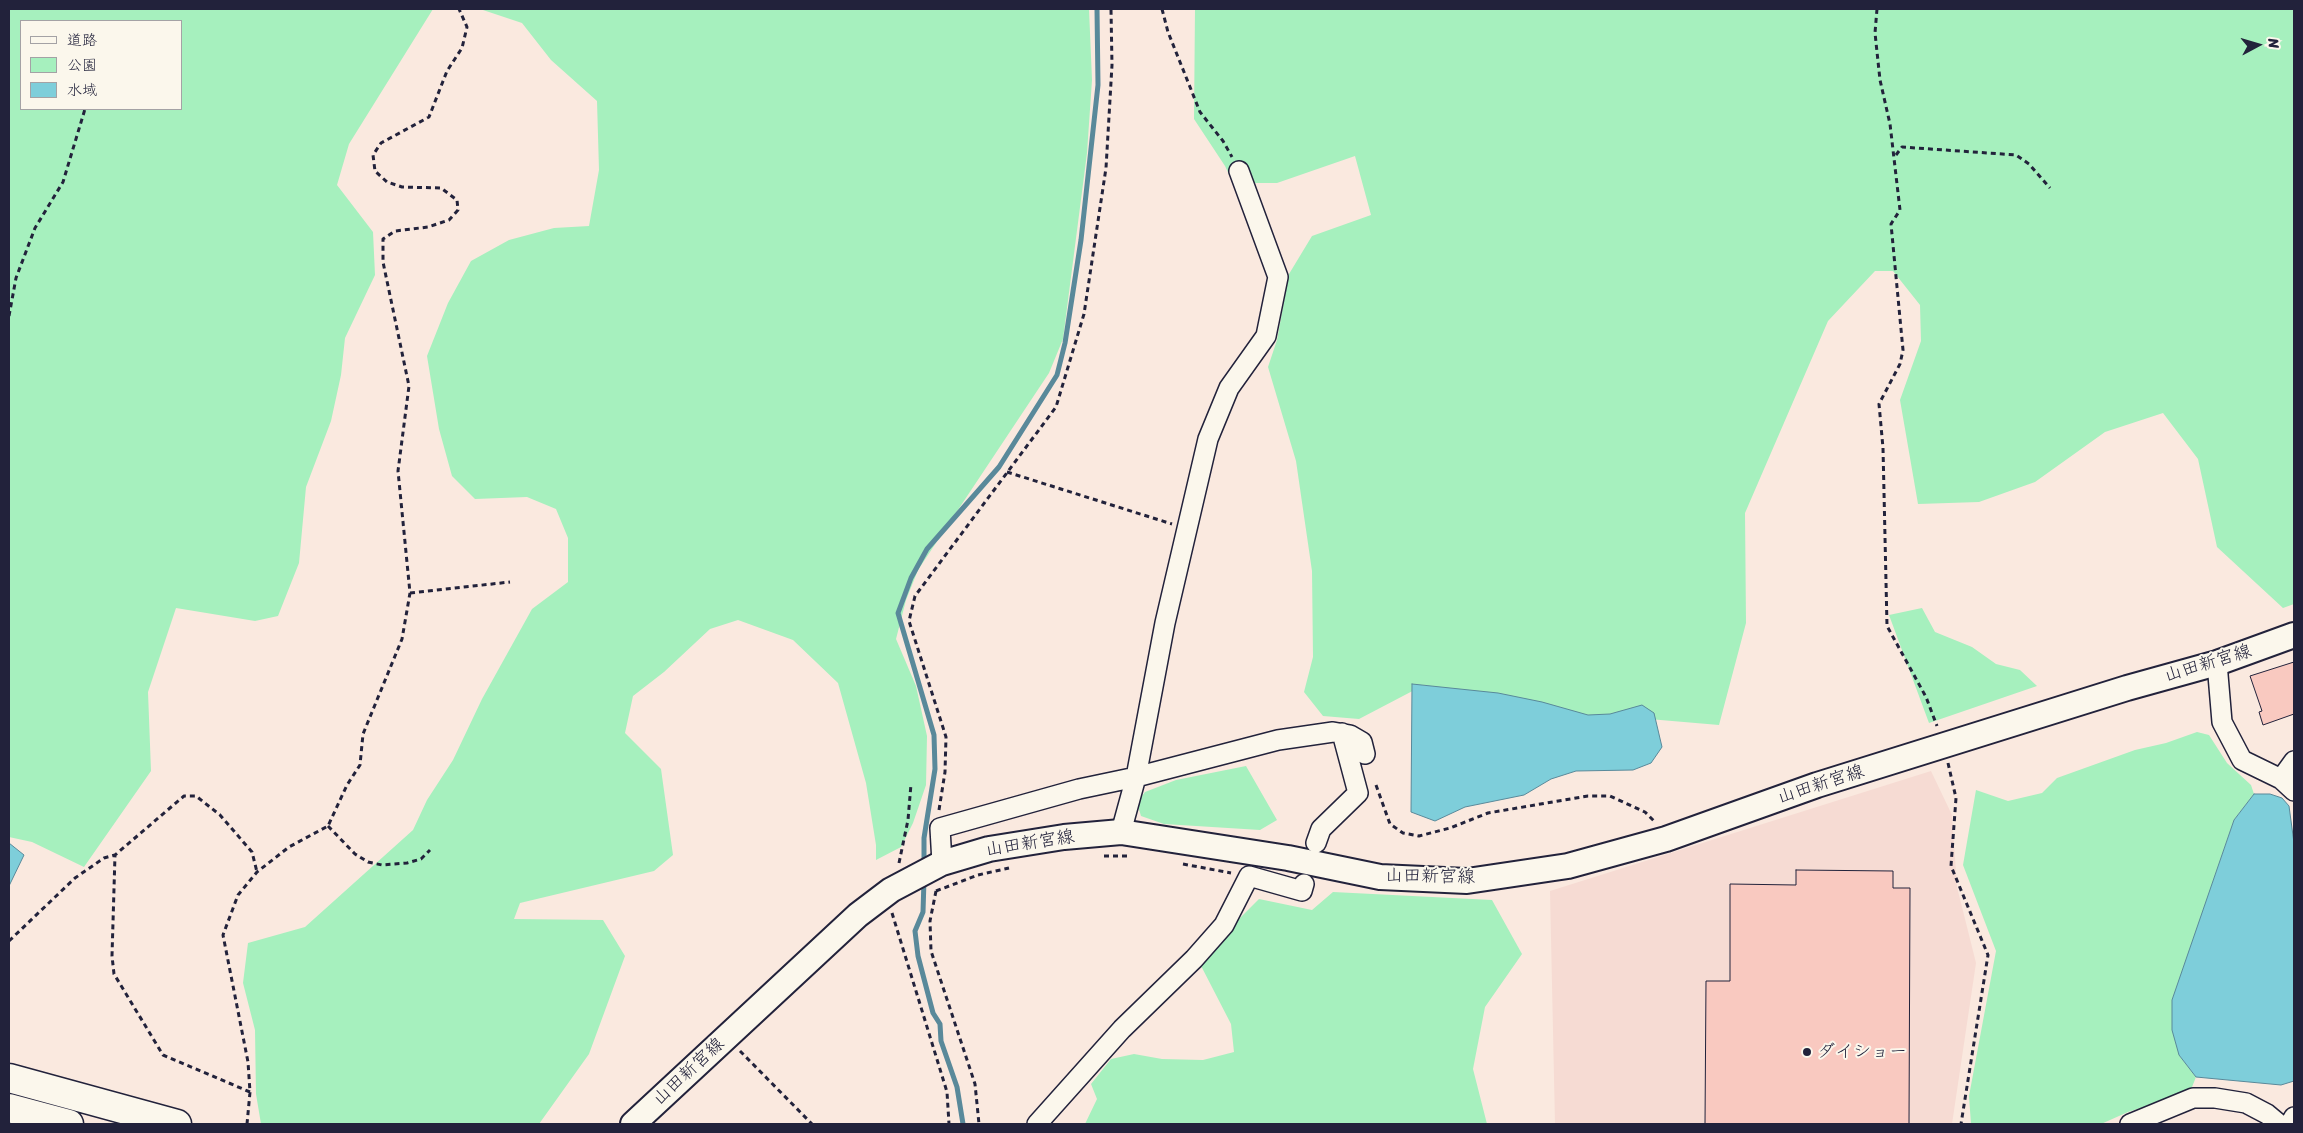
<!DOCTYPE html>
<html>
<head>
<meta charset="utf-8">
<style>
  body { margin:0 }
  #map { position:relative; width:2303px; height:1133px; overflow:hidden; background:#fae9df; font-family:Sriracha,"Klee One",sans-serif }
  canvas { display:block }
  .frame { position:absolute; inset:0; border:10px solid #22223b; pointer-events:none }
  .legend { position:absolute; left:20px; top:20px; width:162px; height:90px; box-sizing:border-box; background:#fbf7ec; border:1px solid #a4a2a5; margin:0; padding:6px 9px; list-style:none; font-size:15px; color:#22223b }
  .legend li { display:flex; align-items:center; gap:10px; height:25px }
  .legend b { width:25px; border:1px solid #a4a2a5 }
  .north { position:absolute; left:2233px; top:20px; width:50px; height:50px; -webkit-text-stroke:4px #fbf7ec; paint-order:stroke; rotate:84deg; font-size:14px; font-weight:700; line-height:20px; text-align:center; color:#22223b }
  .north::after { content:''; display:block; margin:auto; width:18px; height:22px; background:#22223b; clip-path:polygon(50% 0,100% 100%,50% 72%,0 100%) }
</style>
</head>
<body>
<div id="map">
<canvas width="2303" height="1133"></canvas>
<div class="frame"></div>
<ul class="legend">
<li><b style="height:6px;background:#fbf7ec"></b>道路</li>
<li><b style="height:14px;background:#a6f0be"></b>公園</li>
<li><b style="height:14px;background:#7eceda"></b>水域</li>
</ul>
<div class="north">N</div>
</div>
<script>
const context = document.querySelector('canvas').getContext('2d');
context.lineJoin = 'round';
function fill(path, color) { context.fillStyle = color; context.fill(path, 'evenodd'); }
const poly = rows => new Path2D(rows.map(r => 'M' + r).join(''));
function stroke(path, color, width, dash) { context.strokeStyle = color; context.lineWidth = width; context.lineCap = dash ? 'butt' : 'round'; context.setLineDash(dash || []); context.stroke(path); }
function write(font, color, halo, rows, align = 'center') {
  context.font = font + ' Sriracha,"Klee One",sans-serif'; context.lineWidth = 4; context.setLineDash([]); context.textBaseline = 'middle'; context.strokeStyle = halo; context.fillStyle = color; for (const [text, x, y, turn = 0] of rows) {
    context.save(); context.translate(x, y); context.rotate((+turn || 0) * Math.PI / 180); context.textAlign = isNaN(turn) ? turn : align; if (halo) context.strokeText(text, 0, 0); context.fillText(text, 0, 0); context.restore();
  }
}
fill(poly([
  [1931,771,1952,815,1957,887,1976,963,1952,1124,1555,1124,1550,891]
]), '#f6dbd3');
fill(poly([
  [9,9,433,9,349,144,337,185,373,232,375,275,345,338,341,375,331,421,306,487,299,563,278,616,255,621,176,608,148,692,151,771,84,867,32,842,9,837],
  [181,21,181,109,21,109,21,21],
  [480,9,1089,9,1092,80,1087,153,1063,339,1049,373,918,570,906,600,896,639,916,686,927,736,926,785,913,823,901,847,876,860,876,845,866,783,838,683,793,640,738,620,710,629,664,672,633,696,625,733,661,769,673,855,654,871,520,903,514,919,603,920,625,956,589,1054,539,1124,261,1124,256,1094,255,1030,243,983,248,943,305,927,413,830,427,800,453,760,482,699,532,609,568,582,568,538,556,509,527,497,475,499,452,476,439,429,427,356,448,303,471,261,509,240,554,228,589,226,599,170,597,101,551,60,522,23],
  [1195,9,2294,9,2294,604,2283,608,2217,547,2198,459,2163,413,2105,432,2035,482,1979,502,1918,504,1900,400,1921,341,1920,305,1893,271,1875,271,1828,321,1745,513,1746,623,1719,725,1637,718,1545,728,1495,701,1424,685,1359,719,1323,716,1304,692,1313,657,1312,571,1296,461,1268,367,1277,340,1289,274,1312,236,1371,215,1355,156,1277,183,1233,183,1225,166,1194,119],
  [1922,608,1935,632,1972,647,1996,664,2020,670,2037,686,1929,723,1889,615],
  [2197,732,2209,735,2227,763,2251,785,2254,794,2234,820,2209,894,2179,1055,2196,1077,2190,1092,2128,1112,2101,1124,1971,1124,1969,1096,1996,951,1963,865,1976,790,2008,801,2042,793,2057,778,2135,750,2166,743],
  [1246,766,1277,820,1260,830,1164,824,1141,816,1137,803,1145,792,1176,780],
  [1333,892,1492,900,1522,954,1485,1007,1473,1069,1487,1124,1085,1124,1097,1099,1091,1084,1111,1059,1134,1054,1162,1059,1203,1060,1234,1052,1231,1024,1198,960,1259,899,1312,910]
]), '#a6f0be');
const water = poly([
  [1412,684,1498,693,1542,702,1588,715,1610,714,1642,705,1654,713,1662,747,1651,763,1633,770,1576,771,1551,779,1524,795,1465,807,1435,821,1411,812,1412,684],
  [2254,794,2270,794,2282,798,2289,806,2294,843,2294,1081,2281,1085,2196,1077,2179,1055,2172,1030,2172,1000,2234,820,2254,794],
  [9,843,24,855,9,886,9,843]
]);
fill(water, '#7eceda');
stroke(water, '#59899a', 1);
stroke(poly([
  [924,864,924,838,935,769,934,735,898,613,911,578,927,549,999,467,1057,375,1065,343,1081,240,1098,85,1097,9],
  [924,880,923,912,915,931,918,956,933,1013,940,1024,941,1041,957,1087,963,1124]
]), '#59899a', 5);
const building = poly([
  [2294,662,2294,714,2263,725,2259,712,2262,711,2250,676,2294,662],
  [1796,870,1893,871,1893,888,1910,888,1909,1124,1705,1124,1706,981,1730,981,1730,884,1796,885,1796,870]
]);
fill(building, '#f9c9c0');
stroke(building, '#22223b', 1);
const minor = poly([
  [2217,663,2222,722,2242,760,2281,779,2294,791],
  [2281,779,2294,761],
  [1121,832,1136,777,1165,623,1208,439,1229,388,1266,336,1278,277,1239,171],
  [1316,843,1321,829,1358,793,1342,733],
  [942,863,940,828,1079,789,1136,777,1278,740,1333,732,1350,735,1362,742,1365,754],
  [1037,1124,1122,1029,1194,959,1224,925,1249,876,1302,891,1304,884],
  [2130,1124,2193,1098,2215,1098,2246,1103,2267,1114,2279,1124],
  [2290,1124,2294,1117]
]);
const major = poly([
  [633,1124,858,915,891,890,942,863,989,849,1064,837,1121,832,1288,858,1380,877,1467,881,1568,866,1666,839,1817,785,2127,688,2217,663,2294,635]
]);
const highway = poly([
  [9,1078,177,1124],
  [9,1108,69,1124]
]);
stroke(minor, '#22223b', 22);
stroke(major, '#22223b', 28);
stroke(highway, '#22223b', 31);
stroke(poly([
  [1162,9,1168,32,1200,112,1223,141,1232,157],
  [1877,9,1875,33,1880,80,1890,124,1900,210,1891,224,1903,350,1900,364,1879,404,1883,448,1887,626,1926,697,1937,726],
  [1896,155,1902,147,2016,155,2029,164,2050,188],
  [9,316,16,278,35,228,63,182,85,109],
  [1007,472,1172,524],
  [410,593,510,582],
  [1948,763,1956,798,1951,866,1988,955,1961,1124],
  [1376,785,1390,824,1403,833,1419,836,1450,828,1488,813,1588,796,1610,796,1645,812,1654,821],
  [939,810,945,772,946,737,909,621,915,596,1056,407,1084,314,1106,168,1112,65,1111,9],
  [328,826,355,854,368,862,382,865,407,863,421,859,430,850],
  [1104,856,1130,856],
  [899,863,908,820,911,784],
  [1183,864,1231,873],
  [936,891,978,875,1009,868],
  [936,891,930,921,931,951,975,1084,979,1124],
  [892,913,947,1092,949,1124],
  [9,941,75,878,104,858,115,855],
  [740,1051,812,1124],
  [250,1092,163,1055,114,974,112,956,115,855,184,796,196,796,220,815,252,852,257,872],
  [247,1124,250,1092,248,1062,223,935,238,895,257,872,289,847,328,826,347,785,360,765,363,734,402,639,410,593,398,471,409,386,383,262,383,239,395,231,428,227,449,220,458,210,457,200,441,188,402,187,387,182,375,171,373,155,381,143,429,117,447,71,462,48,467,27,459,9]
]), '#22223b', 3, [5, 4]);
stroke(minor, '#fbf7ec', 19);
stroke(major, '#fbf7ec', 24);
stroke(highway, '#fbf7ec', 28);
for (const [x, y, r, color] of [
  [1807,1052,5,"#22223b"]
]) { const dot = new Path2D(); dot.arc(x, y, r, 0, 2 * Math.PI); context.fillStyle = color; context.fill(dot); stroke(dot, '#fbf7ec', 2); }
write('18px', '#22223b', '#fbf7ec', [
  ["山田新宮線",2208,664,-17],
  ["山田新宮線",1821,785,-18],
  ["山田新宮線",1030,844,-9],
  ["山田新宮線",1430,877,1],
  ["山田新宮線",689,1072,-43]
]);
write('18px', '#22223b', '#fbf7ec', [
  ["ダイショー",1817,1052]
], 'left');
</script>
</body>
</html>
